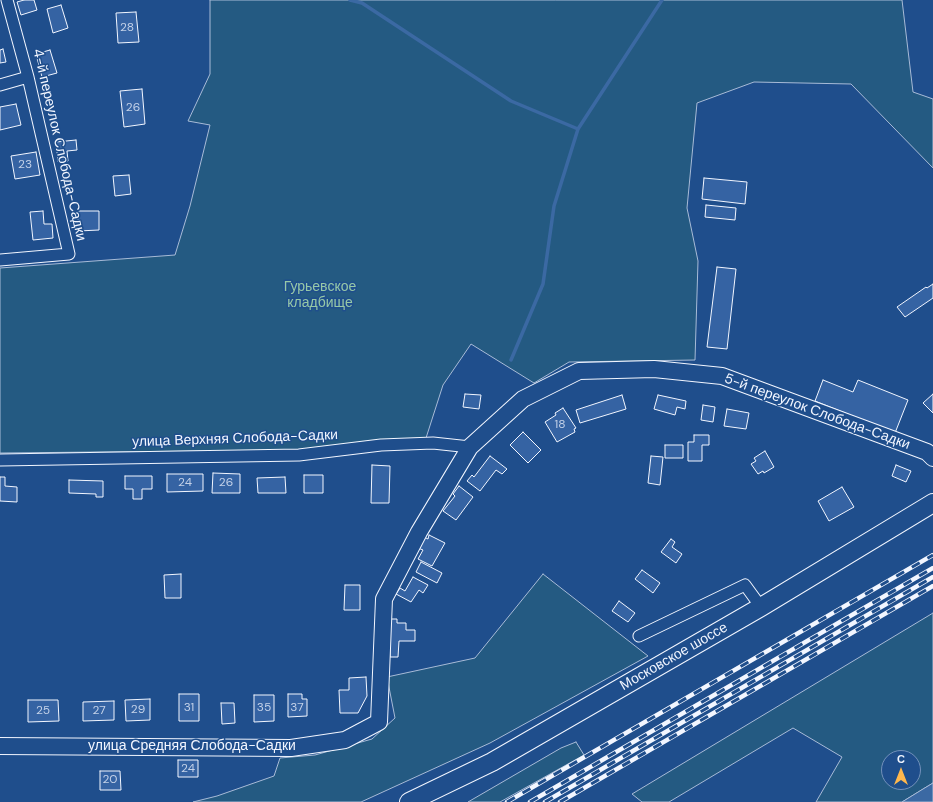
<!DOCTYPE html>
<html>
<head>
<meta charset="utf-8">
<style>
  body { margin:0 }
  #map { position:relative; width:933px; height:802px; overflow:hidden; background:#1f4e8c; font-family:"DM Sans",sans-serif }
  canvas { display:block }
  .north { position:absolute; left:881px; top:750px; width:40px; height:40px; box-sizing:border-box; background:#1f4e8c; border:1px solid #7391ba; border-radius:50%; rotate:0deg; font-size:11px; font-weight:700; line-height:16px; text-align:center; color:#f2f6ff }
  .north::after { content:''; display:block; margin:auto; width:14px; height:18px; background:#ffb74d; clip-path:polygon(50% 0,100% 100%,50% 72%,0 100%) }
</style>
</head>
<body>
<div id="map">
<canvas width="933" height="802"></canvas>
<div class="north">С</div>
</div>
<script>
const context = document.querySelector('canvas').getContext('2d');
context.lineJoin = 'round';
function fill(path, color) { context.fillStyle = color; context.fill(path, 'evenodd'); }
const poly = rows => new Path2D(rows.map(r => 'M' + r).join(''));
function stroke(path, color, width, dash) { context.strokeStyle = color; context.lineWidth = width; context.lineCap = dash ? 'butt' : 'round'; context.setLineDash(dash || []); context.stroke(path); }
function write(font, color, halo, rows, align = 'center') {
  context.font = font + ' "DM Sans",sans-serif'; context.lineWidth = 3; context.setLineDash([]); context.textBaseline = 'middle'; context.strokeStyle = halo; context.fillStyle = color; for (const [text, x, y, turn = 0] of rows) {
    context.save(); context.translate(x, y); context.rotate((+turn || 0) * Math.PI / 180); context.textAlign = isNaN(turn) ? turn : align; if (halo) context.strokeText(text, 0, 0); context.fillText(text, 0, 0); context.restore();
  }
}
const green = poly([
  [210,0,902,0,913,92,933,99,933,168,851,84,754,82,697,103,687,208,698,261,695,360,569,362,534,383,471,344,443,385,426,438,300,450,0,453,0,268,175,255,190,206,210,125,188,121,210,74,210,0],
  [543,574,648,656,490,743,361,802,193,802,217,796,274,776,280,758,315,755,372,739,395,718,387,677,475,658,543,574],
  [933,613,933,783,902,802,816,802,842,757,793,728,669,802,642,802,632,794,933,613],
  [889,758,913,758,913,782,889,782,889,758],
  [576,742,584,755,500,802,468,802,561,748,576,742]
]);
fill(green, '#245a82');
stroke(green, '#a8bbd7', 1);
const water = poly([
  [933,783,933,802,902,802,923,789,933,783]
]);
fill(water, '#3b69a3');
stroke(water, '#a8bbd7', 1);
stroke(poly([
  [350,0,362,3,511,101,578,129],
  [511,360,543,284,554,206,578,129,662,0]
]), '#3b69a3', 3.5);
const building = poly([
  [24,0,34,0,37,10,21,15,17,2,24,0],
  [61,5,68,28,53,33,47,9,61,5],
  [136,12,139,42,118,43,116,13,136,12],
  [3,49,6,62,0,63,0,50,3,49],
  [50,50,57,73,42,77,36,54,50,50],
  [142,89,145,124,124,127,120,91,142,89],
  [16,104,21,125,0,130,0,107,16,104],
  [76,140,77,150,67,151,68,161,58,162,56,142,76,140],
  [36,152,40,175,15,179,11,156,36,152],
  [129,175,131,194,115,196,113,176,129,175],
  [704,178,747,182,745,204,702,199,704,178],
  [706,205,736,208,735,220,705,217,706,205],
  [43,211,44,224,52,224,53,238,33,240,30,212,43,211],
  [78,211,99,211,99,230,78,231,78,211],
  [717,267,736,269,727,349,707,347,717,267],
  [933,284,933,298,905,317,897,307,926,287,927,288,933,284],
  [823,380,853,392,858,380,908,400,895,433,815,401,823,380],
  [465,394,481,395,479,409,463,407,465,394],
  [933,394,933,413,923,403,933,394],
  [622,395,626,409,580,423,576,410,622,395],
  [658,395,686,401,685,409,677,407,675,415,654,409,658,395],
  [703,405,715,407,713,422,701,420,703,405],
  [563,408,576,428,574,429,575,432,557,442,545,422,556,415,555,413,563,408],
  [727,409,749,413,746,429,724,426,727,409],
  [523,432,541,450,528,463,510,445,523,432],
  [694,435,709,435,709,445,702,445,702,461,688,461,688,442,694,442,694,435],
  [665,445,683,445,683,458,665,458,665,445],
  [765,451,774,467,764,473,763,471,758,474,751,464,756,461,754,458,765,451],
  [490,456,507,469,502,474,496,470,480,491,467,481,472,475,474,477,490,456],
  [651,456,663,457,660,485,648,483,651,456],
  [372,465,390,466,389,503,371,503,372,465],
  [896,465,911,471,906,482,892,476,896,465],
  [213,473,240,474,240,493,212,493,213,473],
  [167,474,203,474,203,491,167,492,167,474],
  [304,475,323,475,323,493,304,493,304,475],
  [125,476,152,476,152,489,142,489,142,499,133,499,133,489,125,489,125,476],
  [0,477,5,477,5,486,17,487,17,502,0,501,0,477],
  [285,477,286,493,258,493,257,478,285,477],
  [69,480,103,481,103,497,96,497,96,494,69,493,69,480],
  [459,486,473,497,456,520,443,511,455,496,453,494,459,486],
  [842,487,854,507,829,521,818,501,842,487],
  [429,535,445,543,432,566,418,559,423,550,418,548,424,537,428,539,429,535],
  [671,539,675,542,672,547,682,554,676,563,661,552,671,539],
  [421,562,442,573,437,583,416,572,421,562],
  [642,570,660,583,653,593,635,579,642,570],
  [181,574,181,598,165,598,164,575,181,574],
  [413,577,428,585,423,593,419,590,411,602,396,594,400,588,405,591,413,577],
  [345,585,360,585,360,610,344,610,345,585],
  [619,601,635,613,628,622,612,611,619,601],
  [390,619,397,619,397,623,406,623,406,630,415,630,415,641,399,641,398,657,390,657,390,619],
  [366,677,367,696,358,713,340,713,339,690,349,690,349,678,366,677],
  [179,694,199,694,199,721,179,721,179,694],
  [288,694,302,694,302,699,307,699,307,716,288,717,288,694],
  [254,695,274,695,274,721,254,722,254,695],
  [150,699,150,720,126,721,125,700,150,699],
  [28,700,58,700,59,721,28,722,28,700],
  [114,701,114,720,83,721,83,702,114,701],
  [221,703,234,703,235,723,222,724,221,703],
  [178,760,198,760,198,777,178,777,178,760],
  [100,771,120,771,121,790,100,790,100,771]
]);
fill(building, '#3563a3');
stroke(building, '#f2f6ff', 1);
const street = poly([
  [0,85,28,77],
  [0,260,69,254,28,77,7,0],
  [0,460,299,455,381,445,433,443,470,447],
  [639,636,745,585,761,607]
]);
const secondary = poly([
  [0,746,291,748,345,740,379,722,384,599,419,532,470,447,523,399,579,371,654,369,722,376,927,452,933,458]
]);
const primary = poly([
  [409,802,492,762,761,607,933,503]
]);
stroke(street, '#f2f6ff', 13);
stroke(secondary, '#f2f6ff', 18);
stroke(primary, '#f2f6ff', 20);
stroke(street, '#1f4e8c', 11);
stroke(secondary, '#1f4e8c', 16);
stroke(primary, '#1f4e8c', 18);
const rail = poly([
  [507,802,933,555],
  [530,802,933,568],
  [545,802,933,577],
  [560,802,933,586]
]);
stroke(rail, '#f2f6ff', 4.5);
stroke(rail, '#1f4e8c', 3, [9]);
write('12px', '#c3d1e8', null, [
  ["28",127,28],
  ["26",133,108],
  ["23",25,165],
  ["18",560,425],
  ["24",185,483],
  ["26",226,483],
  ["31",189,708],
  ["35",264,708],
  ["37",297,708],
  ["29",138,710],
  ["25",43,711],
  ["27",99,711],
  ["24",188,769],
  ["20",110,780]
]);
write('14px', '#f2f6ff', '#1f4e8c', [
  ["4-й переулок Слобода-Садки",59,145,77],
  ["5-й переулок Слобода-Садки",817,412,20],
  ["улица Верхняя Слобода-Садки",235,439,-2],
  ["Московское шоссе",674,657,-30],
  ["улица Средняя Слобода-Садки",192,746]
]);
write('14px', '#97c8a6', '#1f4e8c', [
  ["Гурьевское",320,287],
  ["кладбище",320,303]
]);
</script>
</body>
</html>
